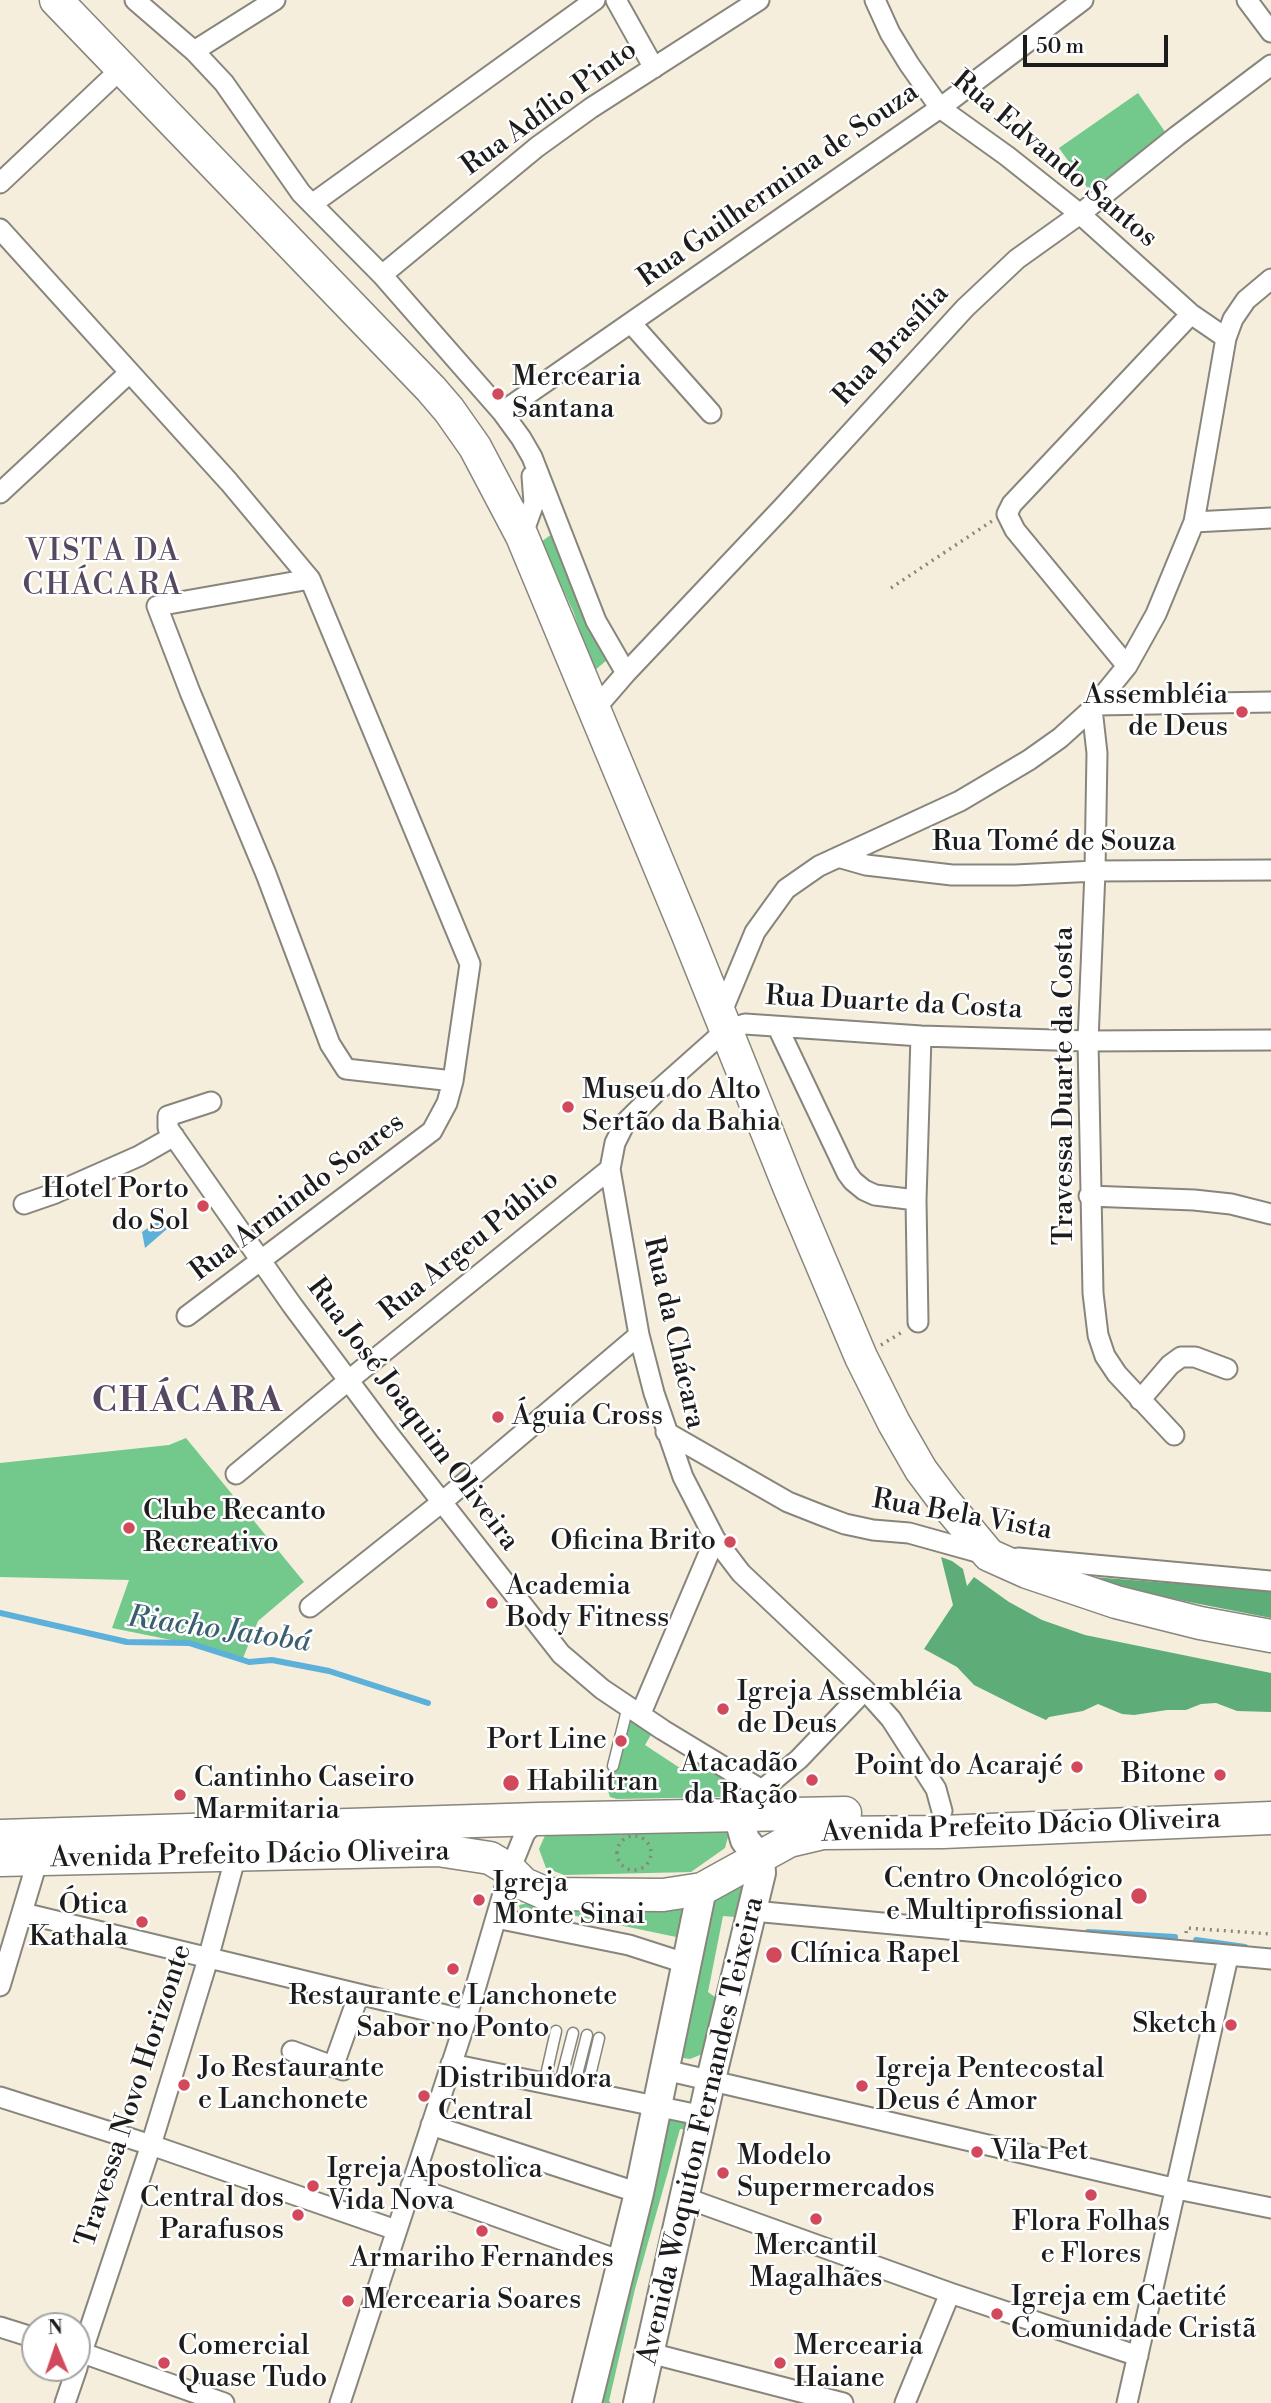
<!DOCTYPE html>
<html>
<head>
<meta charset="utf-8">
<style>
  body { margin:0 }
  #map { position:relative; width:1271px; height:2403px; overflow:hidden; background:#f5eedc; font-family:"Libre Bodoni",serif }
  canvas { display:block }
  .north { position:absolute; left:21px; top:2312px; width:70px; height:70px; box-sizing:border-box; background:#fff; border:2px solid #a4a4a4; border-radius:50%; rotate:358deg; font-size:19px; font-weight:700; line-height:28px; text-align:center; color:#1c1c1c }
  .north::after { content:''; display:block; margin:auto; width:24px; height:32px; background:#d1495b; clip-path:polygon(50% 0,100% 100%,50% 72%,0 100%) }
  .scale { position:absolute; left:1023px; top:35px; width:145px; height:32px; box-sizing:border-box; border:4px solid #1c1c1c; border-top:0; padding-left:9px; font-size:21px; line-height:24px; white-space:nowrap; color:#1c1c1c; -webkit-text-stroke:5px #fff; paint-order:stroke }
</style>
</head>
<body>
<div id="map">
<canvas width="1271" height="2403"></canvas>
<div class="north">N</div>
<div class="scale">50 m</div>
</div>
<script>
const context = document.querySelector('canvas').getContext('2d');
context.lineJoin = 'round';
function fill(path, color) { context.fillStyle = color; context.fill(path, 'evenodd'); }
const poly = rows => new Path2D(rows.map(r => 'M' + r).join(''));
function stroke(path, color, width, dash) { context.strokeStyle = color; context.lineWidth = width; context.lineCap = dash ? 'butt' : 'round'; context.setLineDash(dash || []); context.stroke(path); }
function write(font, color, halo, rows, align = 'center') {
  context.font = font + ' "Libre Bodoni",serif'; context.lineWidth = 5; context.setLineDash([]); context.textBaseline = 'middle'; context.strokeStyle = halo; context.fillStyle = color; for (const [text, x, y, turn = 0] of rows) {
    context.save(); context.translate(x, y); context.rotate((+turn || 0) * Math.PI / 180); context.textAlign = isNaN(turn) ? turn : align; if (halo) context.strokeText(text, 0, 0); context.fillText(text, 0, 0); context.restore();
  }
}
fill(poly([
  [1138,93,1168,136,1089,190,1059,148],
  [552,534,607,660,594,671,573,611,541,542],
  [186,1438,304,1582,258,1621,243,1658,211,1648,112,1628,129,1580,0,1577,0,1463,169,1445],
  [631,1715,652,1733,645,1745,683,1770,692,1769,698,1763,725,1779,729,1786,728,1792,722,1797,617,1799,610,1797,608,1791],
  [722,1822,728,1837,725,1848,691,1872,564,1875,546,1868,539,1849,547,1831],
  [740,1881,746,1885,743,1895,738,1902,735,1917,723,1916,708,1992,722,2002,705,2053,690,2059,683,2058,679,2056,706,1898],
  [529,1903,684,1904,681,1938,552,1911,520,1910,519,1905],
  [694,2109,690,2130,680,2129,635,2289,609,2401,611,2403,589,2403,662,2112]
]), '#73c88c');
fill(poly([
  [941,1557,952,1561,963,1569,967,1586,974,1577,1009,1602,1042,1620,1085,1635,1271,1673,1271,1712,1237,1711,1216,1703,1201,1704,1186,1710,1167,1710,1134,1715,1122,1714,1098,1704,1083,1711,1049,1717,1046,1720,1022,1709,974,1685,957,1667,924,1649,953,1605],
  [1080,1576,1271,1591,1271,1618,1138,1592]
]), '#5eac78');
fill(poly([
  [160,1220,167,1229,145,1248,142,1232]
]), '#5db0d9');
stroke(poly([
  [0,1613,127,1642,189,1643,249,1662,272,1660,329,1671,428,1703],
  [1088,1932,1175,1937],
  [1196,1940,1245,1947]
]), '#5db0d9', 6);
const lane = poly([
  [613,1766,628,1706],
  [544,2084,556,2031],
  [559,2087,573,2033],
  [573,2090,587,2035],
  [586,2092,599,2038]
]);
const street = poly([
  [135,0,194,51,224,83,301,193,382,275,502,412,521,438,532,457,596,621,626,673],
  [616,0,654,68],
  [875,0,890,33,909,64,940,108,1007,156,1080,214,1191,314,1226,338],
  [1247,0,1271,32],
  [194,51,275,0],
  [0,183,122,68],
  [312,204,595,0],
  [0,229,229,482,310,579,157,606,190,692,266,874,330,1044,346,1069,453,1081,470,964,310,579],
  [382,275,537,147,591,108,759,0],
  [631,323,711,413],
  [502,412,940,108,1083,0],
  [0,493,128,374],
  [1194,522,1271,518],
  [522,536,534,503,532,476],
  [1127,666,1015,530,1007,514,1012,504,1191,314],
  [1096,705,1271,702],
  [1092,709,1097,753,1095,871,1088,1041,1093,1293,1098,1335,1105,1356,1117,1374,1174,1435],
  [594,710,626,673,783,507,965,308,1017,259,1080,214,1177,136,1271,65],
  [838,857,866,865,952,875,1015,875,1095,871,1271,870],
  [720,1016,755,932,786,889,819,866,960,801,1029,760,1060,738,1092,709,1127,666,1156,614,1194,522,1226,338,1233,319,1246,300,1271,279],
  [778,1028,847,1173,853,1181,864,1190,875,1195,916,1200],
  [211,1102,168,1116,168,1128,292,1305,387,1432,561,1654,602,1689,663,1730,762,1790,738,1815],
  [1089,1196,1194,1200,1231,1204,1271,1214],
  [24,1204,53,1194,139,1156,174,1136],
  [187,1316,432,1131,447,1103,453,1081],
  [918,1322,916,1200,921,1036],
  [1140,1400,1170,1365,1181,1357,1195,1357,1227,1369],
  [666,1432,788,1502,821,1515,845,1524,873,1530,909,1533,988,1555],
  [236,1474,349,1380,610,1169],
  [1018,1558,1271,1581],
  [310,1607,442,1502,639,1335],
  [641,1713,715,1539],
  [762,1790,799,1759,865,1690],
  [942,1811,936,1789,891,1719,865,1690,741,1573,715,1539,683,1477,654,1393,639,1335,610,1169,615,1143,625,1123,654,1094,726,1030,745,1024,921,1036,1088,1041,1271,1040],
  [753,1911,1271,1959],
  [23,1913,466,2020],
  [496,1918,629,1945,688,1964],
  [0,1986,38,1859],
  [292,2051,343,2070],
  [451,2064,704,2116],
  [333,2067,359,1994],
  [665,2070,1177,2189,1271,2208],
  [0,2097,151,2145,396,2230],
  [431,2125,639,2193],
  [411,2186,621,2261],
  [686,2198,950,2293,1138,2356],
  [0,2327,35,2338],
  [77,2351,224,2403],
  [650,2353,843,2403],
  [77,2367,151,2145,208,1959,236,1855],
  [65,2403,77,2368],
  [340,2403,466,2020,510,1870,525,1833,538,1819],
  [905,2403,950,2293],
  [1127,2403,1228,1957]
]);
const secondary = poly([
  [587,2403,639,2193,702,1889],
  [638,2403,711,2079,761,1873,760,1858,745,1840,738,1815]
]);
const primary = poly([
  [56,0,431,389,449,410,475,447,522,536,686,930,790,1189,861,1357,894,1423,921,1470,945,1502,989,1555,1027,1572,1116,1602,1200,1623,1271,1636],
  [0,1836,538,1819,845,1813],
  [0,1860,438,1850,490,1858,510,1870,524,1884,547,1894,663,1895,702,1889,789,1841,823,1833,943,1832,1271,1818]
]);
stroke(lane, '#88857c', 13);
stroke(street, '#88857c', 23);
stroke(secondary, '#88857c', 32);
stroke(primary, '#88857c', 35);
stroke(poly([
  [891,588,992,521],
  [881,1345,904,1331],
  '617 1853a17 17 0 1 1 34 0a17 17 0 1 1-34 0Z',
  [1186,1933,1187,1928,1271,1934]
]), '#88857c', 3.5, [2, 5]);
stroke(lane, '#fff', 10);
stroke(street, '#fff', 19);
stroke(secondary, '#fff', 28);
stroke(primary, '#fff', 32);
for (const [x, y, r, color] of [
  [498,394,7,"#d1495b"],
  [1242,712,7,"#d1495b"],
  [568,1107,7,"#d1495b"],
  [203,1206,7,"#d1495b"],
  [498,1417,7,"#d1495b"],
  [129,1528,7,"#d1495b"],
  [730,1542,7,"#d1495b"],
  [492,1603,7,"#d1495b"],
  [723,1709,7,"#d1495b"],
  [621,1741,7,"#d1495b"],
  [1077,1767,7,"#d1495b"],
  [1220,1775,7,"#d1495b"],
  [812,1780,7,"#d1495b"],
  [511,1783,9,"#d1495b"],
  [180,1795,7,"#d1495b"],
  [1139,1896,9,"#d1495b"],
  [479,1900,7,"#d1495b"],
  [142,1922,7,"#d1495b"],
  [774,1955,9,"#d1495b"],
  [453,1969,7,"#d1495b"],
  [1231,2025,7,"#d1495b"],
  [184,2085,7,"#d1495b"],
  [862,2086,7,"#d1495b"],
  [424,2096,7,"#d1495b"],
  [977,2152,7,"#d1495b"],
  [723,2173,7,"#d1495b"],
  [313,2186,7,"#d1495b"],
  [1091,2195,7,"#d1495b"],
  [298,2215,7,"#d1495b"],
  [816,2219,7,"#d1495b"],
  [482,2231,7,"#d1495b"],
  [348,2301,7,"#d1495b"],
  [997,2314,7,"#d1495b"],
  [164,2363,7,"#d1495b"],
  [780,2363,7,"#d1495b"]
]) { const dot = new Path2D(); dot.arc(x, y, r, 0, 2 * Math.PI); context.fillStyle = color; context.fill(dot); stroke(dot, '#fff', 2.5); }
write('28px', '#1c1c1c', '#fff', [
  ["Rua Adílio Pinto",550,109,-36],
  ["Rua Edvando Santos",1054,160,40],
  ["Rua Guilhermina de Souza",779,186,-35],
  ["Rua Brasília",892,346,-47],
  ["Rua Tomé de Souza",1054,843],
  ["Rua Duarte da Costa",894,1004,3],
  ["Travessa Duarte da Costa",1065,1086,-90],
  ["Rua Armindo Soares",298,1198,-37],
  ["Rua Argeu Públio",470,1246,-39],
  ["Rua da Chácara",673,1333,77],
  ["Rua José Joaquim Oliveira",412,1415,53],
  ["Rua Bela Vista",962,1516,10],
  ["Avenida Prefeito Dácio Oliveira",1021,1827,-2],
  ["Avenida Prefeito Dácio Oliveira",250,1856,-1],
  ["Travessa Novo Horizonte",135,2096,-72],
  ["Avenida Woquiton Fernandes Teixeira",702,2131,-77]
]);
write('28px', '#1c1c1c', '#fff', [
  ["Mercearia",512,378],
  ["Santana",512,410],
  ["Assembléia",1228,696,"right"],
  ["de Deus",1228,728,"right"],
  ["Museu do Alto",582,1091],
  ["Sertão da Bahia",582,1123],
  ["Hotel Porto",189,1190,"right"],
  ["do Sol",189,1222,"right"],
  ["Águia Cross",512,1417],
  ["Clube Recanto",143,1512],
  ["Recreativo",143,1544],
  ["Oficina Brito",716,1542,"right"],
  ["Academia",506,1587],
  ["Body Fitness",506,1619],
  ["Igreja Assembléia",737,1693],
  ["de Deus",737,1725],
  ["Port Line",607,1741,"right"],
  ["Atacadão",798,1764,"right"],
  ["da Ração",798,1796,"right"],
  ["Point do Acarajé",1063,1767,"right"],
  ["Bitone",1206,1775,"right"],
  ["Cantinho Caseiro",194,1779],
  ["Marmitaria",194,1811],
  ["Habilitran",527,1783],
  ["Centro Oncológico",1123,1880,"right"],
  ["e Multiprofissional",1123,1912,"right"],
  ["Igreja",493,1884],
  ["Monte Sinai",493,1916],
  ["Ótica",128,1906,"right"],
  ["Kathala",128,1938,"right"],
  ["Clínica Rapel",790,1955],
  ["Restaurante e Lanchonete",453,1997,"center"],
  ["Sabor no Ponto",453,2029,"center"],
  ["Sketch",1217,2025,"right"],
  ["Jo Restaurante",198,2069],
  ["e Lanchonete",198,2101],
  ["Igreja Pentecostal",876,2070],
  ["Deus é Amor",876,2102],
  ["Distribuidora",438,2080],
  ["Central",438,2112],
  ["Vila Pet",991,2152],
  ["Modelo",737,2157],
  ["Supermercados",737,2189],
  ["Igreja Apostolica",327,2170],
  ["Vida Nova",327,2202],
  ["Central dos",284,2199,"right"],
  ["Parafusos",284,2231,"right"],
  ["Flora Folhas",1091,2223,"center"],
  ["e Flores",1091,2255,"center"],
  ["Mercantil",816,2247,"center"],
  ["Magalhães",816,2279,"center"],
  ["Armariho Fernandes",482,2259,"center"],
  ["Igreja em Caetité",1011,2298],
  ["Comunidade Cristã",1011,2330],
  ["Mercearia Soares",362,2301],
  ["Comercial",178,2347],
  ["Quase Tudo",178,2379],
  ["Mercearia",794,2347],
  ["Haiane",794,2379]
], 'left');
context.letterSpacing = '2px';
write('30px', '#574861', '#fff', [
  ["VISTA DA",103,553],
  ["CHÁCARA",103,587]
]);
context.letterSpacing = '0px';
write('italic 30px', '#395f71', '#fff', [
  ["Riacho Jatobá",219,1631,8]
]);
context.letterSpacing = '2px';
write('bold 35px', '#574861', '#fff', [
  ["CHÁCARA",188,1403]
]);
context.letterSpacing = '0px';
</script>
</body>
</html>
